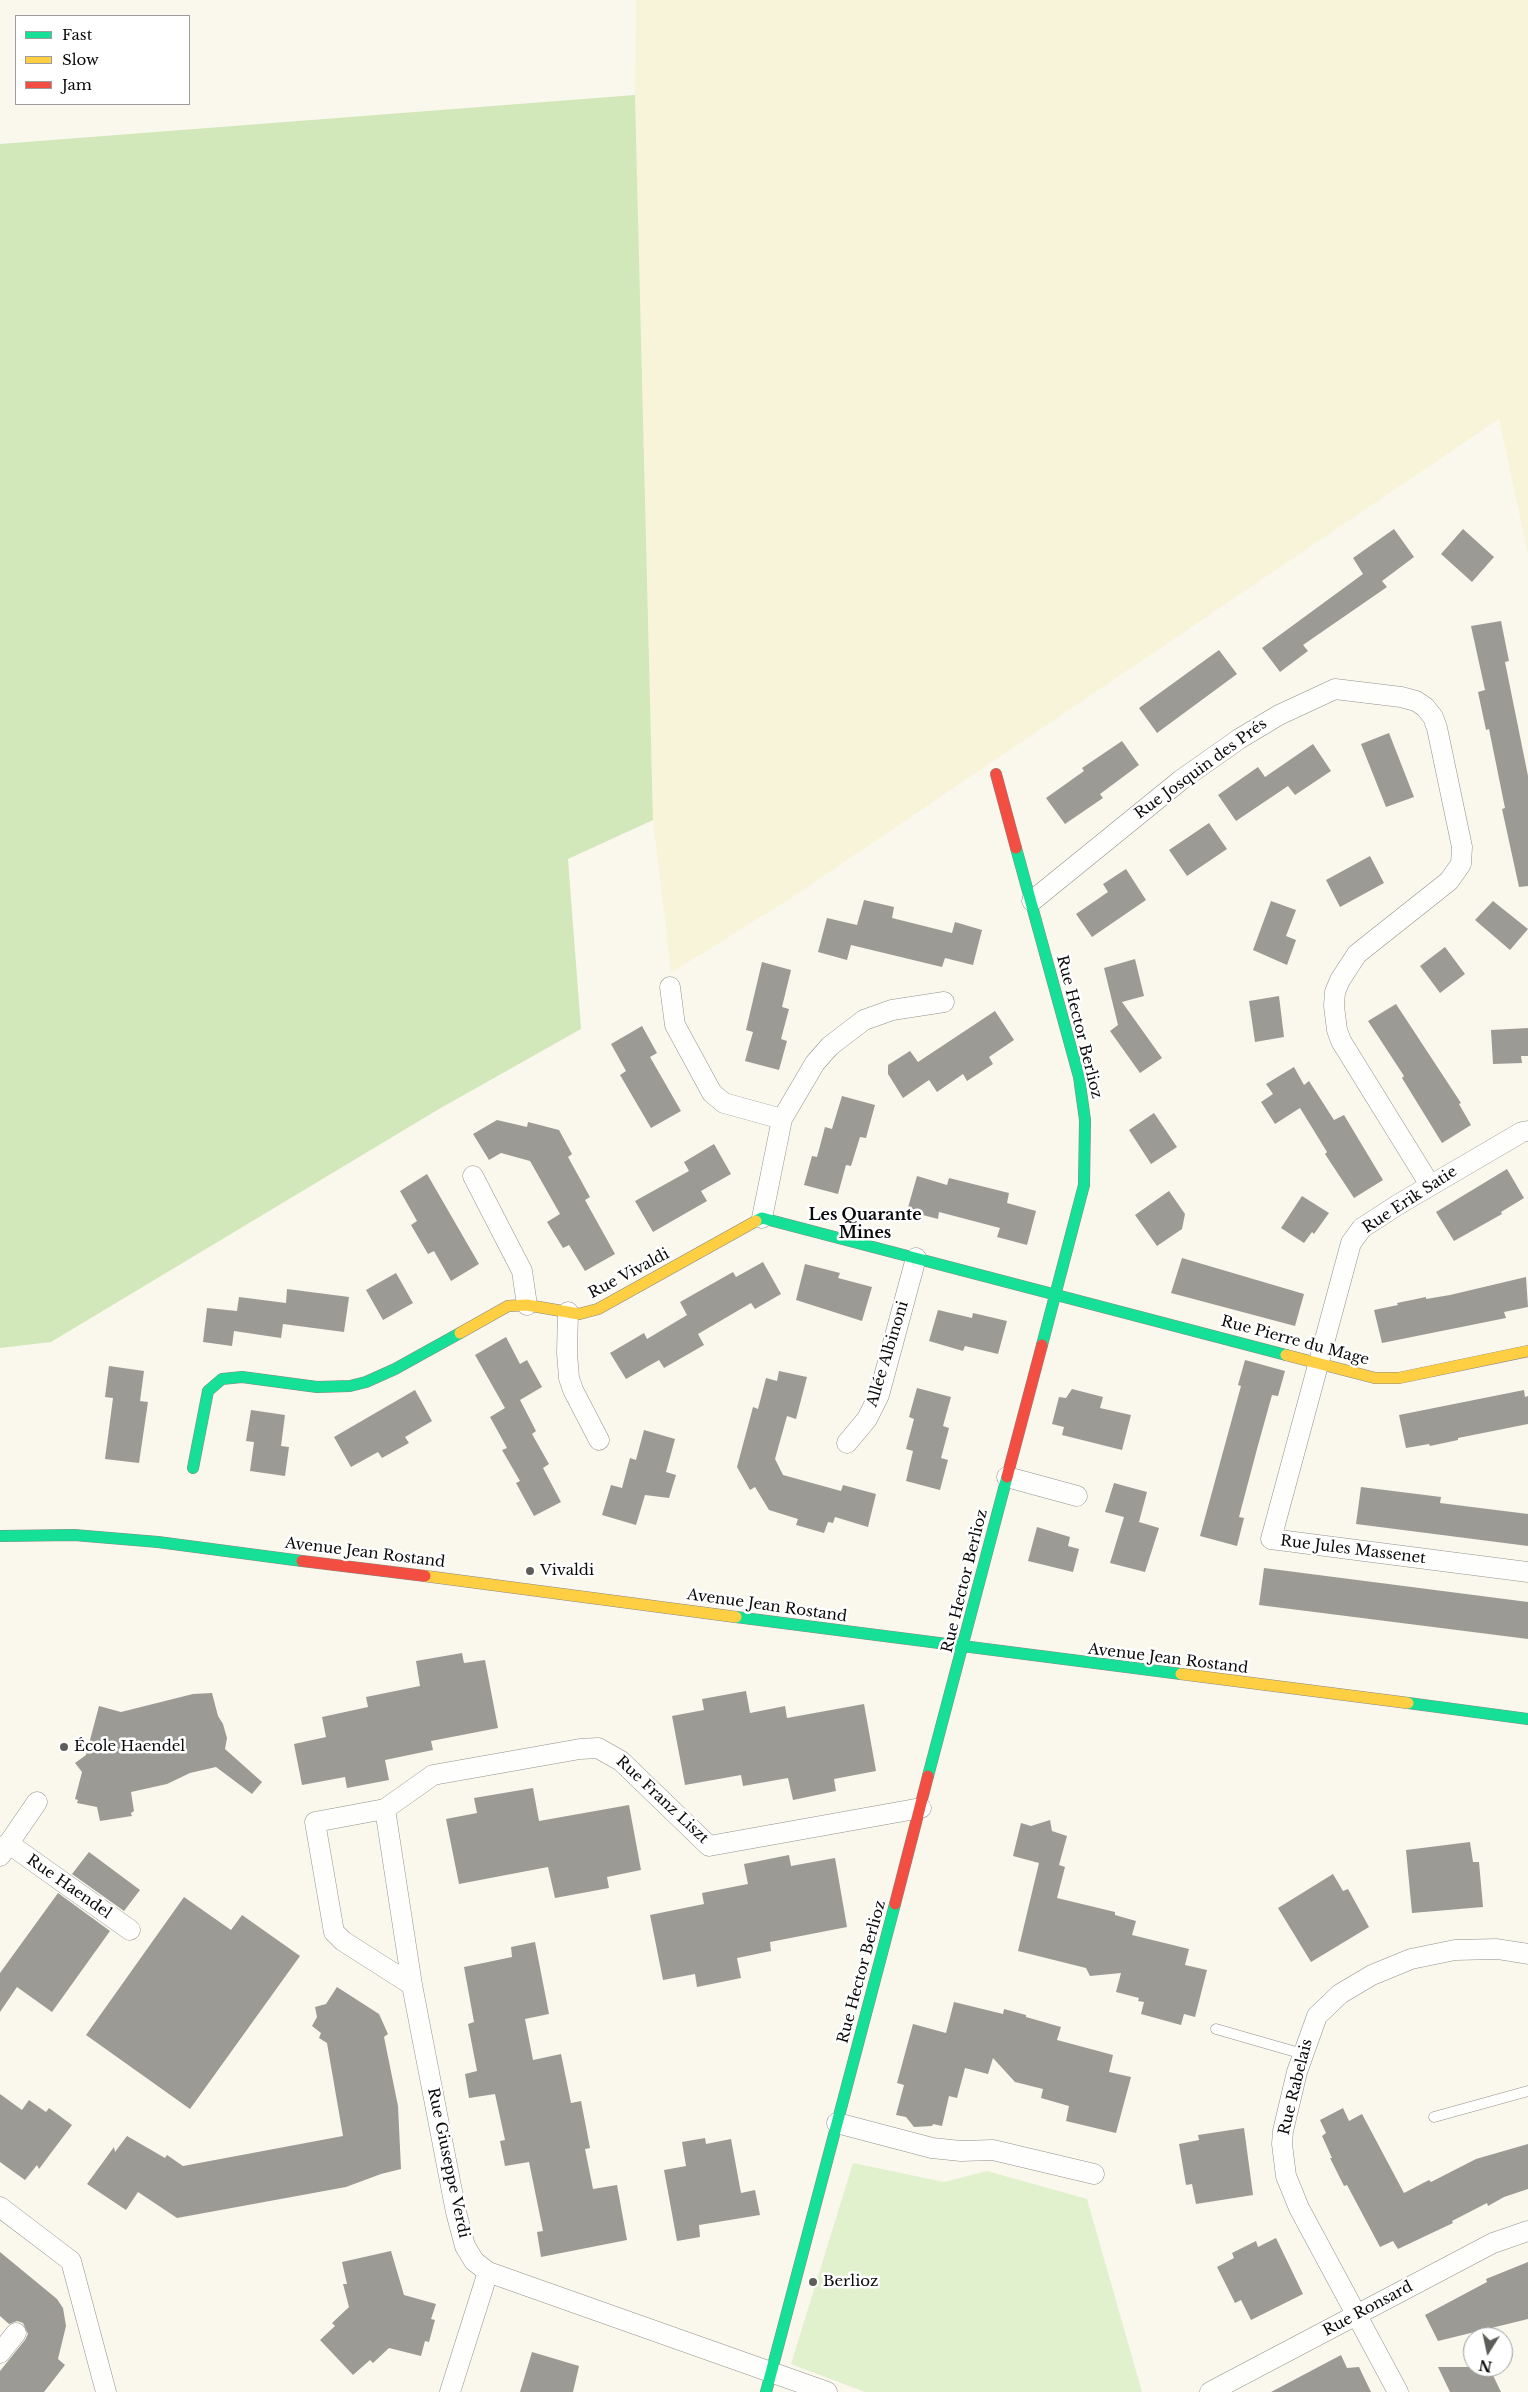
<!DOCTYPE html>
<html>
<head>
<meta charset="utf-8">
<style>
  body { margin:0 }
  #map { position:relative; width:1528px; height:2392px; overflow:hidden; background:#faf8ed; font-family:"Libre Baskerville",serif }
  canvas { display:block }
  .legend { position:absolute; left:15px; top:15px; width:175px; height:90px; box-sizing:border-box; background:#fff; border:1px solid #9d9d9d; margin:0; padding:6px 9px; list-style:none; font-size:15px; color:#0a0a0a }
  .legend li { display:flex; align-items:center; gap:10px; height:25px }
  .legend b { width:25px; border:1px solid #9d9d9d }
  .north { position:absolute; left:1463px; top:2327px; width:50px; height:50px; box-sizing:border-box; background:#fff; border:1px solid #9d9d9d; border-radius:50%; rotate:190deg; font-size:14px; font-weight:700; line-height:20px; text-align:center; color:#0a0a0a }
  .north::after { content:''; display:block; margin:auto; width:18px; height:22px; background:#5e5d59; clip-path:polygon(50% 0,100% 100%,50% 72%,0 100%) }
</style>
</head>
<body>
<div id="map">
<canvas width="1528" height="2392"></canvas>
<ul class="legend">
<li><b style="height:6px;background:#16e098"></b>Fast</li>
<li><b style="height:6px;background:#ffcf43"></b>Slow</li>
<li><b style="height:6px;background:#f24e42"></b>Jam</li>
</ul>
<div class="north">N</div>
</div>
<script>
const context = document.querySelector('canvas').getContext('2d');
context.lineJoin = 'round';
function fill(path, color) { context.fillStyle = color; context.fill(path, 'evenodd'); }
const poly = rows => new Path2D(rows.map(r => 'M' + r).join(''));
function stroke(path, color, width, dash) { context.strokeStyle = color; context.lineWidth = width; context.lineCap = dash ? 'butt' : 'round'; context.setLineDash(dash || []); context.stroke(path); }
function write(font, color, halo, rows, align = 'center') {
  context.font = font + ' "Libre Baskerville",serif'; context.lineWidth = 5; context.setLineDash([]); context.textBaseline = 'middle'; context.strokeStyle = halo; context.fillStyle = color; for (const [text, x, y, turn = 0] of rows) {
    context.save(); context.translate(x, y); context.rotate((+turn || 0) * Math.PI / 180); context.textAlign = isNaN(turn) ? turn : align; if (halo) context.strokeText(text, 0, 0); context.fillText(text, 0, 0); context.restore();
  }
}
fill(poly([
  [636,0,1528,0,1528,554,1499,419,791,898,671,973,653,820,635,95]
]), '#f7f4d9');
fill(poly([
  [853,2163,944,2182,987,2171,1087,2199,1142,2392,865,2392,791,2364]
]), '#e1f0cd');
fill(poly([
  [635,95,653,820,568,859,581,1029,439,1109,51,1342,0,1348,0,144]
]), '#d2e8ba');
fill(poly([
  [1394,529,1414,557,1382,581,1387,587,1303,645,1308,651,1280,672,1262,648,1363,574,1353,558],
  [1463,529,1494,557,1472,582,1441,554],
  [1501,621,1509,661,1505,662,1528,776,1528,886,1519,887,1502,809,1505,808,1489,729,1486,730,1478,692,1485,690,1471,626],
  [1219,650,1237,674,1157,733,1139,708],
  [1389,733,1414,797,1386,807,1361,744],
  [1122,741,1139,765,1100,794,1103,798,1065,824,1046,798,1084,771,1082,768],
  [1313,744,1331,771,1295,795,1288,786,1236,821,1218,795,1258,767,1265,777],
  [1209,823,1227,849,1187,876,1169,850],
  [1370,856,1384,883,1340,907,1326,880],
  [1126,869,1146,900,1092,937,1076,914,1108,892,1103,884],
  [864,900,894,907,892,918,952,933,955,922,982,930,973,965,945,958,942,967,851,945,847,960,818,952,827,918,857,925],
  [1271,901,1296,910,1286,936,1296,940,1287,965,1253,950],
  [1493,901,1528,929,1510,950,1475,920],
  [1445,947,1465,974,1440,993,1420,966],
  [1135,959,1144,996,1122,1002,1162,1058,1140,1073,1110,1031,1118,1025,1104,968],
  [762,962,791,970,782,1007,789,1009,781,1039,787,1041,779,1070,745,1061,753,1032,746,1030],
  [1279,996,1284,1037,1255,1042,1249,1001],
  [1396,1004,1461,1103,1459,1104,1471,1125,1442,1143,1402,1078,1404,1076,1368,1021],
  [995,1011,1014,1040,989,1057,993,1064,967,1081,963,1074,937,1092,929,1080,903,1098,888,1074,888,1065,910,1051,918,1062],
  [642,1026,657,1053,650,1057,681,1111,651,1128,620,1075,626,1071,611,1044],
  [1528,1028,1528,1056,1521,1056,1522,1063,1493,1064,1491,1030],
  [1294,1067,1304,1085,1309,1081,1334,1120,1344,1115,1383,1180,1354,1198,1325,1154,1327,1152,1300,1108,1275,1124,1261,1102,1273,1094,1266,1084],
  [842,1096,875,1105,866,1138,860,1137,851,1166,846,1165,838,1194,804,1185,812,1156,817,1157,825,1127,832,1129],
  [1154,1113,1177,1147,1151,1164,1129,1130],
  [497,1120,527,1127,528,1122,559,1130,572,1154,568,1157,590,1197,585,1200,615,1254,585,1271,569,1245,563,1248,547,1222,560,1214,530,1161,501,1153,489,1160,473,1134],
  [714,1144,731,1174,701,1191,707,1201,653,1232,635,1201,689,1171,684,1162],
  [1507,1169,1524,1198,1501,1212,1502,1214,1454,1241,1436,1212],
  [427,1174,479,1264,451,1281,434,1251,428,1254,411,1225,417,1221,400,1191],
  [917,1176,947,1185,949,1178,1009,1193,1007,1203,1036,1211,1027,1245,997,1237,1000,1228,939,1212,938,1219,907,1211],
  [1169,1191,1185,1214,1182,1229,1157,1246,1135,1215],
  [1302,1196,1329,1213,1314,1234,1312,1232,1304,1243,1281,1228],
  [1182,1258,1304,1294,1295,1326,1171,1293],
  [763,1262,781,1294,755,1309,751,1303,698,1334,704,1345,664,1368,659,1360,626,1379,610,1353,644,1333,647,1339,687,1315,680,1302,733,1272,736,1277],
  [805,1264,840,1273,838,1278,872,1287,862,1321,796,1300],
  [396,1273,413,1303,383,1320,366,1290],
  [1526,1277,1528,1307,1504,1312,1506,1318,1382,1343,1374,1310,1398,1305,1397,1303,1426,1297,1426,1299,1450,1295],
  [287,1289,349,1297,344,1332,283,1324,281,1338,234,1331,232,1346,203,1342,207,1308,237,1311,239,1297,286,1303],
  [938,1310,972,1318,973,1313,1007,1321,998,1354,965,1346,963,1351,929,1341],
  [506,1337,520,1364,527,1360,542,1387,520,1400,536,1431,532,1434,549,1464,543,1468,561,1502,534,1516,516,1483,520,1481,502,1450,507,1448,490,1417,505,1408,475,1355],
  [1245,1360,1285,1371,1278,1396,1272,1395,1257,1449,1239,1517,1244,1518,1237,1546,1200,1536,1241,1386,1238,1385],
  [109,1366,144,1371,140,1401,148,1402,139,1463,105,1459,113,1398,105,1397],
  [779,1371,807,1377,796,1419,787,1416,775,1459,783,1475,841,1491,843,1485,876,1494,868,1527,835,1517,833,1523,828,1522,824,1533,796,1525,798,1519,769,1510,755,1487,750,1490,737,1467,753,1407,758,1409,766,1378,777,1381],
  [917,1388,951,1397,943,1426,949,1428,941,1458,948,1460,940,1490,906,1481,913,1451,906,1449,914,1419,909,1417],
  [1072,1389,1103,1397,1100,1408,1131,1415,1122,1450,1062,1435,1064,1427,1052,1424,1059,1397,1066,1398],
  [415,1390,432,1421,405,1437,409,1443,382,1458,378,1452,351,1467,334,1437],
  [1524,1390,1525,1397,1528,1396,1528,1424,1458,1438,1458,1440,1430,1446,1429,1444,1406,1448,1399,1415],
  [251,1410,285,1415,281,1446,289,1447,285,1476,250,1471,254,1442,246,1441],
  [644,1430,675,1439,666,1472,676,1475,669,1498,645,1495,636,1525,602,1515,611,1485,622,1488,630,1458,636,1460],
  [1114,1483,1147,1492,1139,1522,1159,1528,1145,1572,1110,1563,1124,1517,1105,1512],
  [1361,1487,1441,1497,1440,1503,1528,1514,1528,1546,1356,1524],
  [1037,1527,1070,1537,1068,1546,1079,1549,1073,1572,1028,1561],
  [1264,1568,1528,1602,1528,1639,1259,1605],
  [462,1653,464,1663,485,1660,498,1728,431,1741,433,1750,385,1760,389,1780,347,1788,345,1777,302,1785,294,1744,326,1737,322,1717,368,1707,366,1697,420,1686,416,1661],
  [746,1691,750,1713,785,1706,787,1718,864,1704,876,1771,834,1779,836,1791,793,1800,788,1778,743,1786,741,1775,685,1785,672,1716,704,1710,702,1699],
  [212,1693,218,1716,223,1724,227,1738,225,1749,262,1782,252,1794,216,1767,190,1773,167,1784,131,1792,134,1811,131,1813,132,1816,100,1821,97,1807,77,1803,78,1800,75,1799,82,1772,75,1763,86,1755,99,1706,121,1712,193,1694],
  [533,1788,539,1821,629,1805,641,1870,607,1877,609,1888,555,1898,548,1867,459,1884,446,1819,477,1813,474,1798],
  [1050,1820,1052,1831,1067,1836,1059,1865,1065,1867,1057,1898,1115,1912,1115,1915,1136,1921,1132,1935,1189,1949,1185,1965,1207,1970,1195,2017,1184,2014,1181,2025,1141,2014,1144,2002,1138,2001,1139,1998,1116,1992,1121,1973,1090,1976,1086,1968,1018,1951,1039,1863,1013,1856,1021,1823,1031,1826],
  [1470,1842,1473,1862,1479,1862,1483,1907,1412,1913,1406,1850],
  [89,1852,140,1890,124,1911,72,1874],
  [789,1855,791,1866,835,1858,847,1927,770,1942,771,1951,737,1958,741,1978,697,1987,695,1974,663,1980,650,1915,704,1904,702,1893,748,1884,744,1864],
  [1333,1874,1343,1891,1348,1889,1369,1927,1311,1962,1278,1908],
  [58,1893,110,1931,52,2012,17,1987,0,2012,0,1973],
  [184,1897,231,1930,242,1915,300,1956,190,2109,86,2035],
  [535,1942,549,2014,525,2019,533,2060,561,2054,571,2103,581,2101,590,2148,585,2149,593,2189,617,2185,627,2240,541,2257,537,2232,543,2231,529,2162,505,2166,500,2141,505,2140,495,2094,469,2098,465,2074,477,2071,468,2024,474,2022,464,1967,512,1957,511,1947],
  [337,1987,379,2014,388,2034,384,2037,398,2106,401,2169,381,2174,346,2187,177,2218,138,2192,126,2210,87,2184,114,2147,115,2152,127,2136,165,2158,167,2155,183,2166,343,2136,327,2043,319,2038,321,2033,312,2026,317,2017,315,2007,326,2004],
  [954,2002,1003,2014,1004,2009,1026,2015,1026,2017,1061,2027,1057,2040,1113,2055,1109,2072,1131,2077,1116,2133,1066,2121,1069,2106,1041,2098,1043,2089,1015,2082,993,2058,988,2074,965,2068,957,2098,949,2096,942,2126,933,2124,932,2126,914,2127,906,2117,896,2115,904,2085,897,2083,913,2024,946,2033],
  [0,2094,22,2110,29,2100,46,2112,49,2108,72,2125,39,2169,37,2165,25,2180,0,2162],
  [1343,2108,1349,2121,1362,2114,1404,2193,1429,2180,1431,2182,1476,2159,1528,2144,1528,2189,1504,2197,1488,2206,1487,2203,1452,2221,1453,2223,1398,2249,1393,2241,1380,2247,1347,2185,1344,2186,1330,2158,1332,2158,1322,2136,1326,2133,1320,2120],
  [1244,2128,1253,2195,1196,2204,1192,2184,1186,2185,1179,2144,1199,2140,1198,2135],
  [705,2138,706,2144,731,2139,741,2193,755,2190,760,2215,699,2225,700,2237,677,2241,664,2170,686,2166,682,2142],
  [1276,2238,1303,2294,1251,2320,1241,2300,1235,2303,1217,2267,1234,2258,1232,2253,1256,2241,1258,2247],
  [391,2251,404,2295,436,2304,431,2319,435,2320,429,2342,425,2341,421,2356,389,2348,373,2363,370,2360,353,2375,320,2340,335,2326,332,2323,349,2307,343,2284,347,2284,342,2262],
  [0,2252,57,2299,63,2308,66,2326,58,2359,65,2365,44,2392,0,2392,0,2371,25,2340,28,2334,23,2323,17,2321,9,2324,0,2316],
  [1528,2262,1528,2319,1438,2341,1425,2315,1487,2282,1486,2279],
  [532,2352,579,2366,573,2392,520,2392],
  [1341,2355,1347,2368,1359,2367,1371,2392,1271,2392],
  [1438,2367,1489,2367,1501,2392,1450,2392]
]), '#9c9a94');
const lane = poly([
  [1216,2029,1303,2054],
  [1434,2117,1528,2091]
]);
const street = poly([
  [1032,901,1181,780,1239,739,1279,715,1335,689,1401,697,1416,701,1425,707,1433,717,1437,728,1462,847,1461,864,1449,881,1357,954,1340,980,1335,992,1334,1006,1337,1030,1341,1041,1430,1185],
  [670,987,675,1025,712,1093,724,1103,782,1119],
  [1528,1131,1522,1132,1399,1204,1362,1228,1351,1243,1271,1539,1528,1572],
  [473,1176,522,1271,527,1305],
  [762,1218,782,1119,815,1063,830,1046,864,1020,892,1010,944,1002],
  [568,1312,567,1353,569,1378,573,1390,599,1440],
  [847,1443,867,1419,879,1395,916,1258],
  [1007,1477,1077,1496],
  [385,1809,412,1985,456,2212,465,2246,474,2261,488,2272,827,2392],
  [8,1843,130,1930],
  [0,1856,37,1802],
  [412,1985,343,1941,334,1932,315,1822,385,1809,433,1775,580,1749,598,1748,621,1761,709,1846,921,1808],
  [837,2123,932,2148,961,2151,993,2150,1094,2174],
  [0,2207,71,2261,106,2392],
  [0,2353,16,2333],
  [450,2392,488,2272],
  [1210,2392,1493,2243,1528,2231],
  [1398,2392,1299,2208,1286,2176,1282,2144,1283,2131,1297,2072,1317,2016,1340,1994,1372,1975,1411,1959,1455,1950,1497,1949,1528,1954]
]);
const fast = poly([
  [1016,848,1079,1077,1085,1120,1084,1185,1042,1345],
  [756,1221,762,1218,1286,1355],
  [193,1468,208,1391,222,1379,242,1377,317,1387,350,1386,366,1382,395,1369,460,1333],
  [0,1536,74,1535,158,1542,302,1561],
  [736,1617,1181,1674],
  [1408,1703,1528,1719],
  [928,1776,1007,1477],
  [766,2392,895,1904]
]);
const slow = poly([
  [460,1333,508,1306,527,1305,579,1314,598,1309,756,1221],
  [1286,1355,1375,1378,1399,1378,1528,1351],
  [425,1576,736,1617],
  [1181,1674,1408,1703]
]);
const jam = poly([
  [996,774,1016,848],
  [1007,1477,1042,1345],
  [302,1561,425,1576],
  [895,1904,928,1776]
]);
stroke(lane, '#92918c', 11);
stroke(street, '#92918c', 21);
stroke(fast, '#898883', 12);
stroke(slow, '#898883', 12);
stroke(jam, '#898883', 12);
stroke(lane, '#fefefc', 10);
stroke(street, '#fefefc', 20);
stroke(fast, '#16e098', 11);
stroke(slow, '#ffcf43', 11);
stroke(jam, '#f24e42', 11);
for (const [x, y, r, color] of [
  [530,1571,5,"#5e5d59"],
  [64,1747,5,"#5e5d59"],
  [813,2282,5,"#5e5d59"]
]) { const dot = new Path2D(); dot.arc(x, y, r, 0, 2 * Math.PI); context.fillStyle = color; context.fill(dot); stroke(dot, '#fff', 2); }
write('15px', '#0a0a0a', '#fff', [
  ["Rue Josquin des Prés",1201,769,-36],
  ["Rue Hector Berlioz",1079,1027,76],
  ["Rue Erik Satie",1410,1200,-33],
  ["Rue Vivaldi",629,1274,-28],
  ["Rue Pierre du Mage",1295,1341,15],
  ["Allée Albinoni",888,1354,-73],
  ["Rue Jules Massenet",1353,1550,7],
  ["Avenue Jean Rostand",365,1553,7],
  ["Rue Hector Berlioz",965,1581,-76],
  ["Avenue Jean Rostand",767,1606,8],
  ["Avenue Jean Rostand",1168,1659,7],
  ["Rue Franz Liszt",662,1800,43],
  ["Rue Haendel",69,1887,35],
  ["Rue Hector Berlioz",862,1972,-75],
  ["Rue Rabelais",1296,2087,-76],
  ["Rue Giuseppe Verdi",448,2163,78],
  ["Rue Ronsard",1368,2309,-28]
]);
write('15px', '#0a0a0a', '#fff', [
  ["Vivaldi",540,1571],
  ["École Haendel",74,1747],
  ["Berlioz",823,2282]
], 'left');
write('bold 16px', '#0a0a0a', '#fff', [
  ["Les Quarante",865,1215],
  ["Mines",865,1233]
]);
</script>
</body>
</html>
